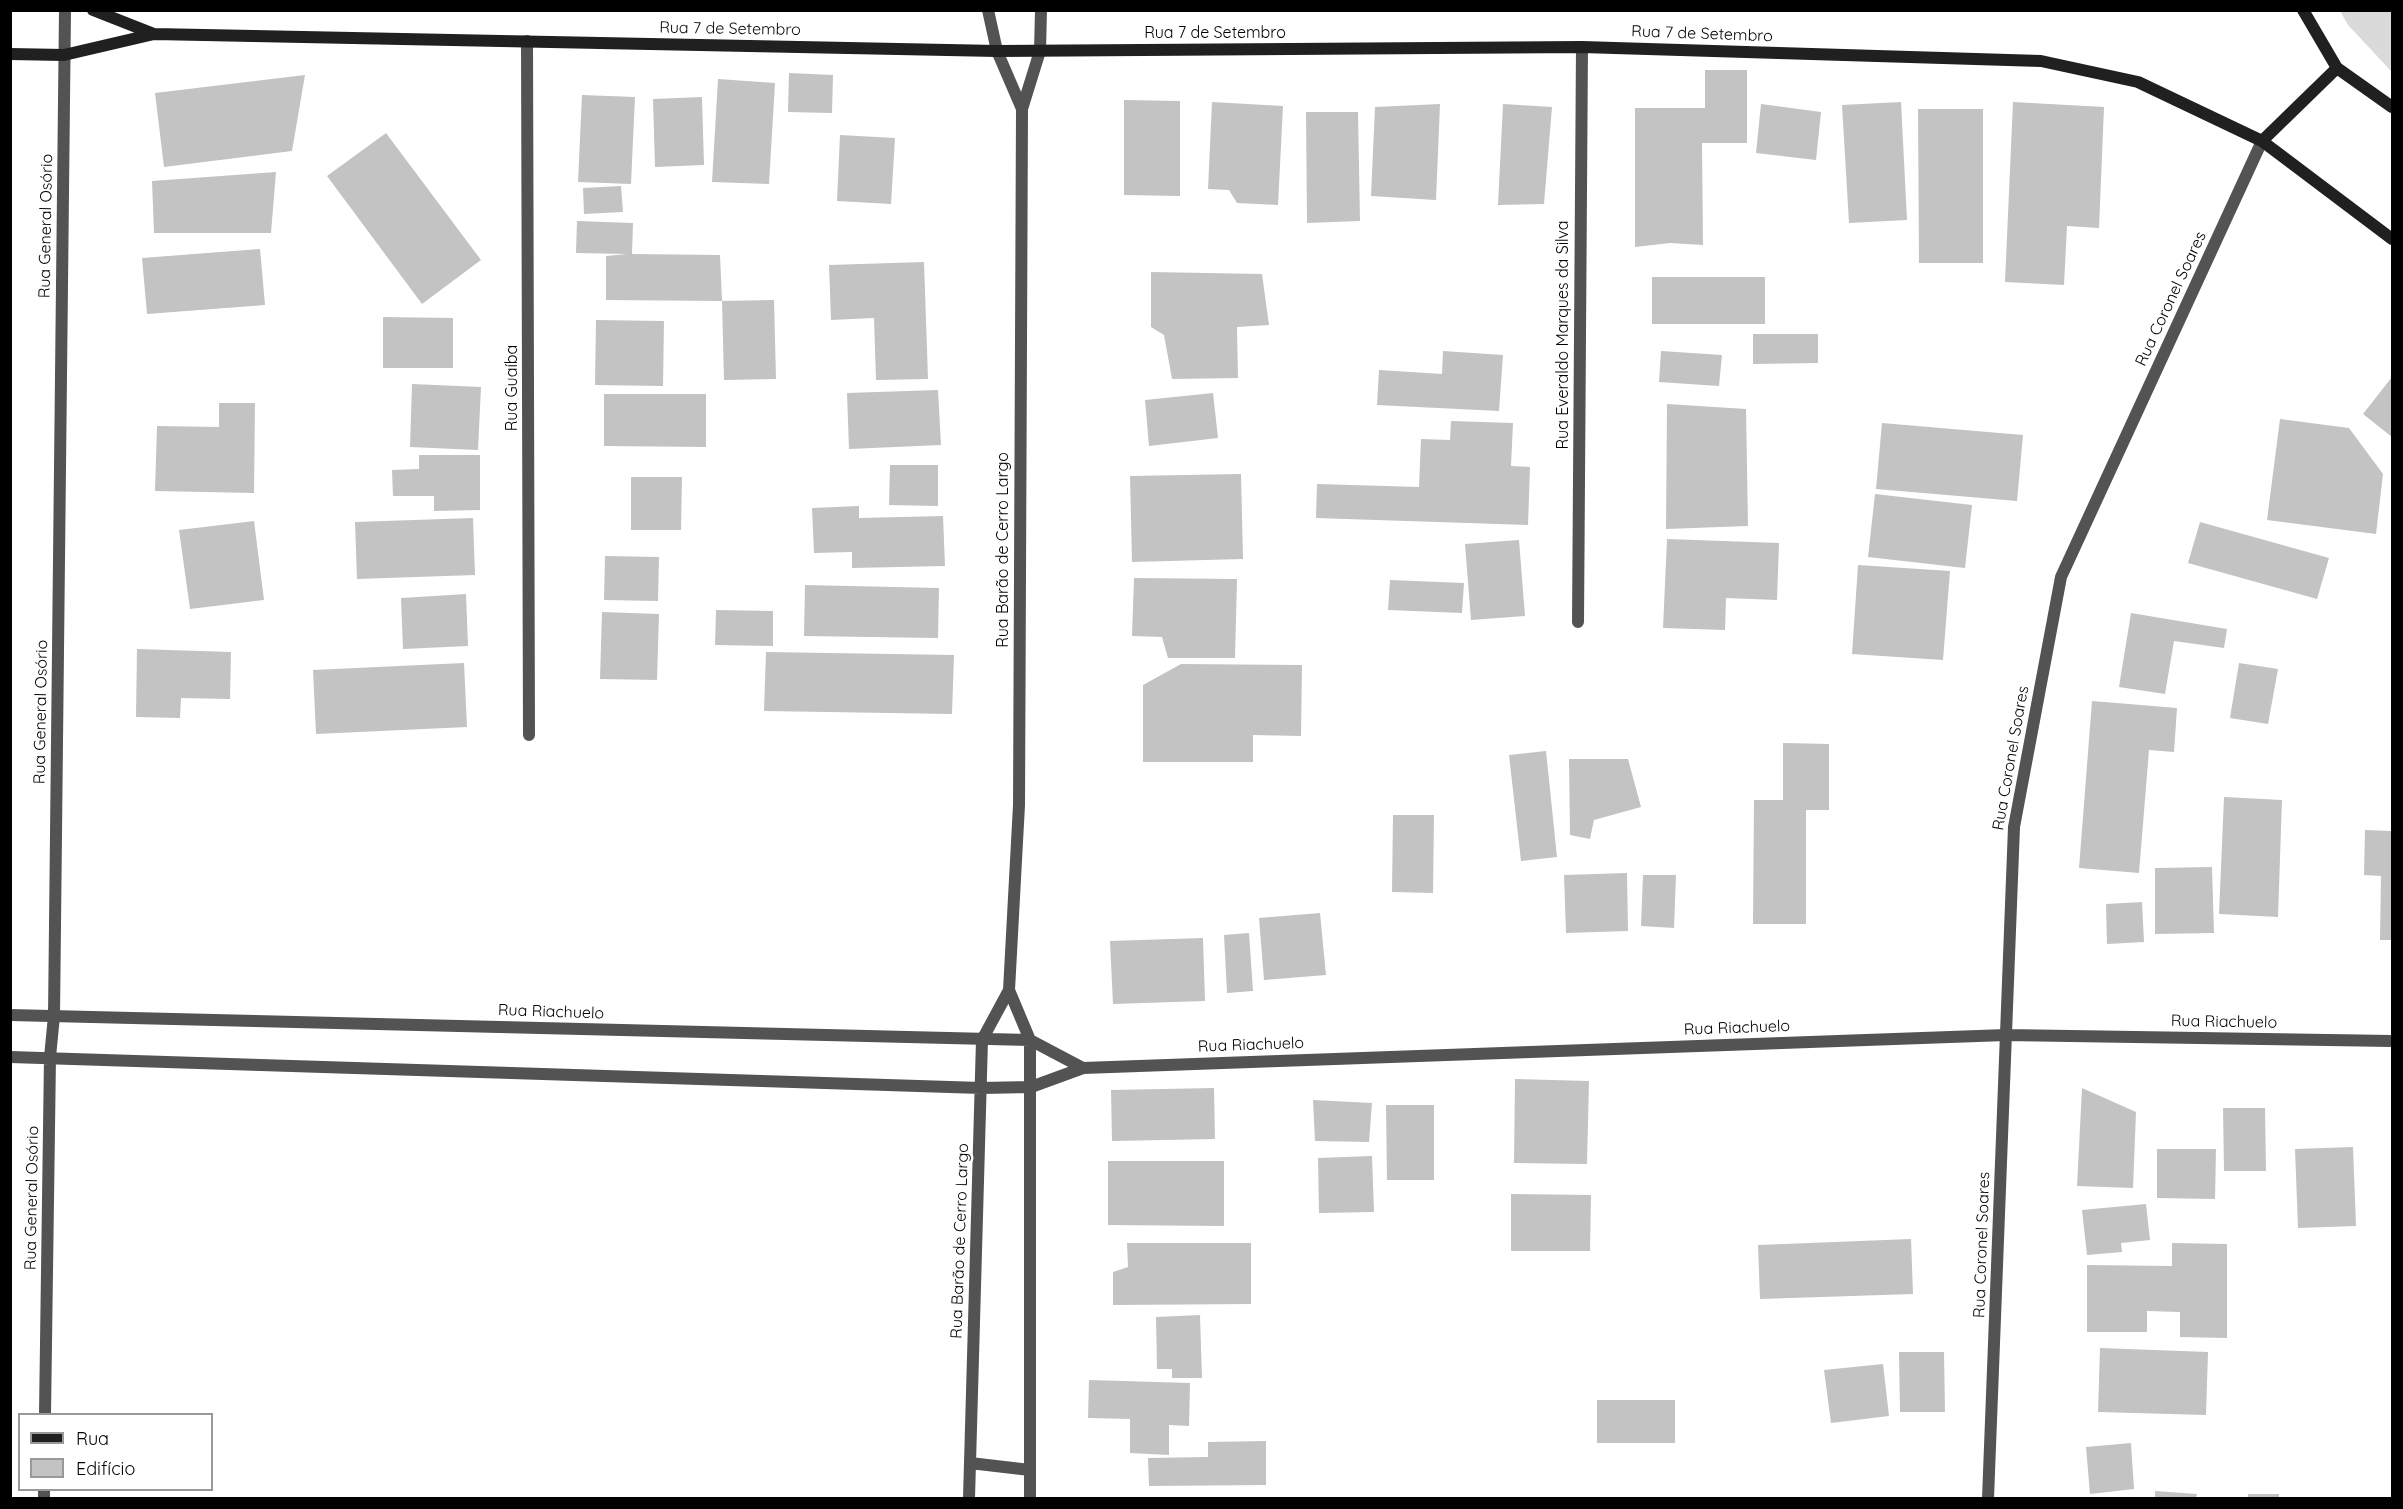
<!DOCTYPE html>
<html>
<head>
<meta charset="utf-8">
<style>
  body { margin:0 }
  #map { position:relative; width:2403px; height:1509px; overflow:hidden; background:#fff; font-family:Quicksand,sans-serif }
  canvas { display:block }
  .frame { position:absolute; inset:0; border:12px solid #000; pointer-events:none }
  .legend { position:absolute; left:18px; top:1413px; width:195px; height:78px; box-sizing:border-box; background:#fff; border:2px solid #999; margin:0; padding:8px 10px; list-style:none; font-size:18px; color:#000 }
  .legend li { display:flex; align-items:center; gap:12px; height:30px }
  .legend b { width:30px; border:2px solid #999 }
</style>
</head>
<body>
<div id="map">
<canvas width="2403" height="1509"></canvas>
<div class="frame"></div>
<ul class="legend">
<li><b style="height:8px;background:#202020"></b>Rua</li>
<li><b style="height:16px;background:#c3c3c3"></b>Edifício</li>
</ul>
</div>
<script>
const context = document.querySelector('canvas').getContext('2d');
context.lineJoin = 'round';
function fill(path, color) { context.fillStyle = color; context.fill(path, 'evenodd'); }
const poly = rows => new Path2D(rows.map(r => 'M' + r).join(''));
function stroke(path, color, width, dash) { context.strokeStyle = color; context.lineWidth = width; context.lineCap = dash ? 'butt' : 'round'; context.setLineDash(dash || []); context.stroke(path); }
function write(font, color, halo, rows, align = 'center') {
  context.font = font + ' Quicksand,sans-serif'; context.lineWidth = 5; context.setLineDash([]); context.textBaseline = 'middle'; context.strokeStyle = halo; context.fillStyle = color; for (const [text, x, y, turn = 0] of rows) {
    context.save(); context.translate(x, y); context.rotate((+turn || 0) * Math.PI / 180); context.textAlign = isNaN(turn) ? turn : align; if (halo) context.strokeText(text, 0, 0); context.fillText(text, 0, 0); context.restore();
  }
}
fill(poly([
  [2340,11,2392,11,2392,72,2348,25]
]), '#dadada');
fill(poly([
  [1705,70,1747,70,1747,143,1702,143,1703,245,1670,243,1635,247,1635,108,1705,108],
  [789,73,833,75,832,113,788,112],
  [305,75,292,151,164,167,155,93],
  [718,79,775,83,769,184,712,182],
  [582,95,635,97,631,184,578,182],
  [702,97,704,165,655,167,653,99],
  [1124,100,1180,101,1180,196,1124,195],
  [1212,102,1283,106,1278,205,1237,203,1229,190,1208,189],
  [1901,102,1907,220,1849,223,1842,105],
  [2013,102,2104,107,2099,228,2067,226,2064,285,2005,282],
  [1440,104,1436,200,1371,196,1375,107],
  [1503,104,1552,107,1544,204,1498,205],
  [1761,104,1821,112,1816,160,1756,153],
  [1918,109,1983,109,1983,263,1919,263],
  [1306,112,1358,112,1360,221,1307,223],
  [386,133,481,260,422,304,327,176],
  [840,135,895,138,891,204,837,201],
  [276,172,271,233,154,233,152,181],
  [621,186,623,212,584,214,583,188],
  [577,221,633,223,632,254,720,255,722,301,606,300,606,256,627,254,576,253],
  [260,249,265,305,147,314,142,258],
  [924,262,928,379,876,380,874,318,831,320,829,265],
  [1151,272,1262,274,1269,325,1237,327,1238,378,1172,379,1164,335,1151,327],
  [1652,277,1765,277,1765,324,1652,324],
  [774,300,776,379,724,380,722,301],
  [383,317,453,318,453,368,383,368],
  [596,320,664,321,663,386,595,385],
  [1753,334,1818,334,1818,363,1753,364],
  [1443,351,1503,355,1499,411,1377,405,1379,370,1442,374],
  [1661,351,1722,355,1719,386,1659,382],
  [2392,377,2392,437,2363,414],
  [412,384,481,387,478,450,410,447],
  [938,390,941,445,849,449,847,393],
  [1213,393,1218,438,1149,446,1145,400],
  [604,394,706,394,706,447,604,446],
  [219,403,255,403,254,493,155,491,157,426,219,427],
  [1667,404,1746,409,1748,526,1666,529],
  [2280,419,2349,428,2383,474,2376,534,2267,520],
  [1451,421,1513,423,1511,466,1530,467,1528,525,1316,518,1317,484,1419,487,1421,439,1450,440],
  [1882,423,2023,435,2017,501,1876,489],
  [419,455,480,455,480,510,434,511,434,496,393,496,392,470,419,469],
  [890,465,938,465,938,506,889,505],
  [1241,474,1243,559,1132,562,1130,476],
  [631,477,682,477,681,530,631,530],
  [1875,494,1972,505,1965,568,1868,557],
  [859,506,859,518,943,516,945,566,852,568,852,552,814,553,812,508],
  [473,518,475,575,357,579,355,522],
  [254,521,264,600,190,609,179,530],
  [2200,522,2329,558,2317,599,2188,563],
  [1667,539,1779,543,1777,600,1726,598,1725,630,1663,628],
  [1519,540,1525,616,1471,620,1465,544],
  [605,556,659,557,658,601,604,600],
  [1858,565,1950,571,1943,660,1852,654],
  [1134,578,1237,579,1235,658,1168,658,1162,637,1132,636],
  [1390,580,1464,583,1462,613,1388,610],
  [805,585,939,588,938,638,804,636],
  [466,594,468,646,403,649,401,598],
  [716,610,773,611,773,646,715,645],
  [602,612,659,614,657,680,600,679],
  [2131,613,2227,629,2224,648,2174,641,2165,694,2119,687],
  [137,649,231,652,230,699,181,698,180,718,136,717],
  [766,652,954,655,952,714,764,711],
  [464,663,467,727,316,734,313,670],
  [2239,663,2278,669,2268,724,2230,718],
  [1181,664,1302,665,1301,736,1253,735,1253,762,1143,762,1143,685],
  [2092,701,2177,708,2174,752,2149,750,2139,873,2079,868],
  [1783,743,1829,744,1829,810,1806,810,1806,924,1753,924,1754,800,1783,800],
  [1546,751,1557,857,1521,861,1509,755],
  [1569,759,1628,759,1641,807,1594,820,1590,839,1570,835],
  [2224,797,2282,800,2278,917,2219,914],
  [1393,815,1434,815,1433,893,1392,892],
  [2365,830,2392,831,2392,940,2380,940,2381,876,2364,875],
  [2212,867,2214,933,2155,934,2155,868],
  [1627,873,1628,931,1566,933,1564,875],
  [1643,875,1676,875,1674,928,1641,926],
  [2142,902,2144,942,2107,944,2106,904],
  [1320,913,1326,975,1264,980,1259,918],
  [1249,933,1253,991,1227,993,1224,935],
  [1203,938,1205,1001,1113,1004,1110,941],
  [1515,1079,1589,1081,1587,1164,1514,1163],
  [1214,1088,1215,1139,1112,1141,1111,1090],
  [2082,1088,2136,1112,2133,1188,2077,1186],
  [1313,1100,1372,1103,1369,1142,1315,1141],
  [1386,1105,1434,1105,1434,1180,1387,1180],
  [2223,1108,2265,1108,2266,1171,2224,1171],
  [2353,1147,2356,1226,2298,1228,2295,1149],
  [2157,1149,2216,1149,2215,1199,2157,1198],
  [1372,1156,1374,1212,1319,1213,1318,1158],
  [1108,1161,1224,1161,1224,1226,1108,1225],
  [1511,1194,1591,1195,1590,1251,1511,1251],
  [2146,1204,2150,1240,2121,1243,2122,1252,2087,1255,2082,1210],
  [1911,1239,1913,1294,1760,1299,1758,1245],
  [1127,1243,1251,1243,1251,1304,1113,1305,1113,1272,1128,1267],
  [2172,1243,2227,1244,2227,1338,2180,1337,2180,1312,2147,1311,2147,1332,2087,1332,2087,1265,2172,1266],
  [1200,1315,1202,1378,1172,1378,1172,1369,1157,1369,1156,1317],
  [2100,1348,2208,1352,2206,1415,2098,1412],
  [1899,1352,1944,1352,1945,1412,1900,1412],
  [1883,1364,1889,1416,1831,1423,1824,1370],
  [1089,1380,1190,1383,1189,1426,1169,1425,1169,1455,1130,1453,1130,1419,1088,1418],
  [1597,1400,1675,1400,1675,1443,1597,1443],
  [1266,1441,1266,1485,1149,1486,1148,1458,1208,1457,1208,1442],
  [2131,1443,2134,1489,2090,1494,2086,1447],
  [2155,1491,2197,1494,2196,1498,2155,1498],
  [2248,1494,2279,1494,2279,1498,2248,1498]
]), '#c3c3c3');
stroke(poly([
  [988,10,997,51,1022,109],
  [527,41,529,735],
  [1578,622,1582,47],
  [1009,990,1030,1040,1030,1498],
  [10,1015,1030,1040,1083,1068],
  [10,1057,981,1088,1031,1087,1083,1068,2006,1035,2392,1041],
  [45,1414,50,1057,54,1016,65,10],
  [970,1463,1030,1470],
  [44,1498,44,1490],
  [969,1498,982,1040,1009,990,1019,805,1022,109,1040,51,1041,10],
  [1988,1498,2014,827,2061,577,2262,141]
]), '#535353', 12);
stroke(poly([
  [93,10,154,34],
  [2303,10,2337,68,2392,107],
  [10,54,64,55,154,34,997,51,1582,47,2041,61,2138,82,2262,141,2392,239],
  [2262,141,2337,68]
]), '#202020', 12);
write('16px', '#000', '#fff', [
  ["Rua 7 de Setembro",730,29,1],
  ["Rua 7 de Setembro",1215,33],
  ["Rua 7 de Setembro",1702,34,2],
  ["Rua General Osório",46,226,-89],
  ["Rua Coronel Soares",2171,299,-65],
  ["Rua Everaldo Marques da Silva",1563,335,-90],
  ["Rua Guaíba",512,388,-90],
  ["Rua Barão de Cerro Largo",1003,550,-90],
  ["Rua General Osório",41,712,-89],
  ["Rua Coronel Soares",2011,758,-80],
  ["Rua Riachuelo",551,1012,2],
  ["Rua Riachuelo",2224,1022,1],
  ["Rua Riachuelo",1737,1028,-2],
  ["Rua Riachuelo",1251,1045,-2],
  ["Rua General Osório",32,1198,-89],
  ["Rua Barão de Cerro Largo",960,1241,-88],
  ["Rua Coronel Soares",1982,1245,-88]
]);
</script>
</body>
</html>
